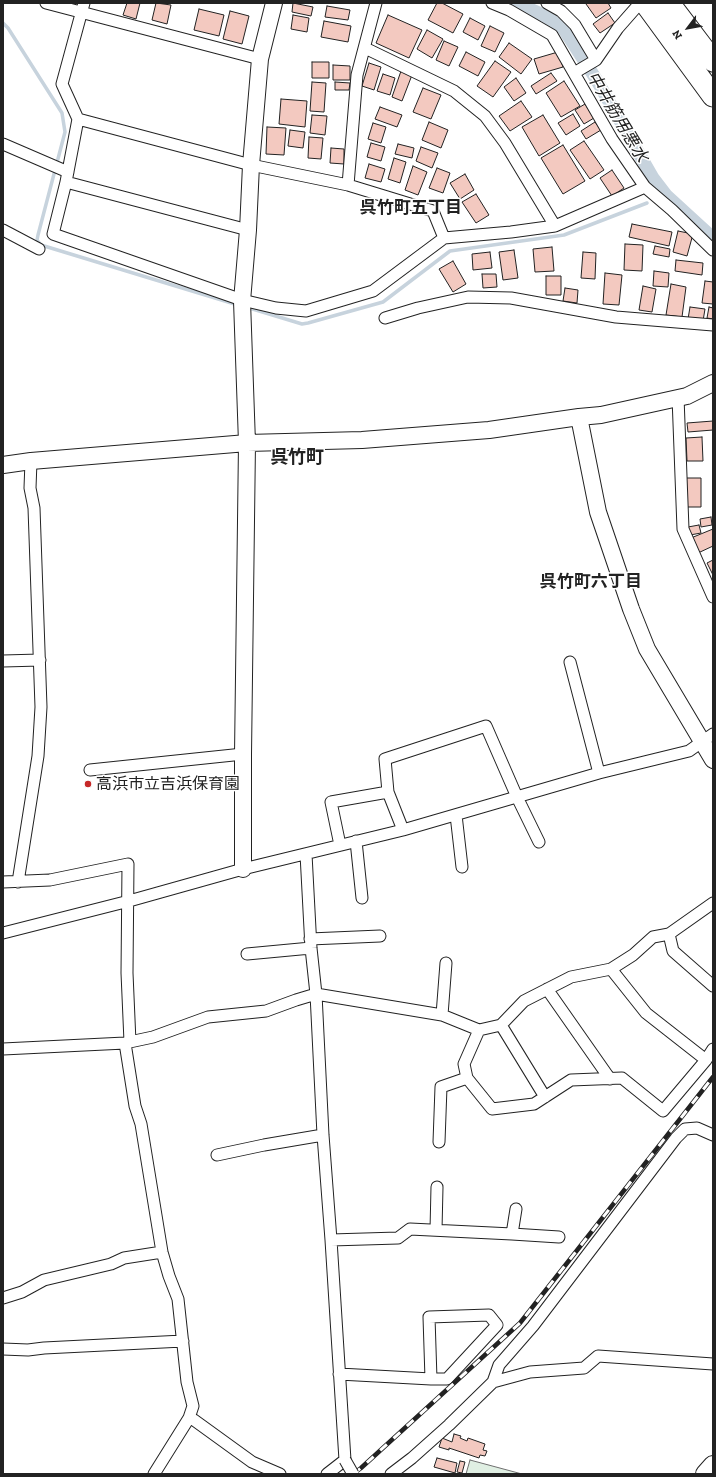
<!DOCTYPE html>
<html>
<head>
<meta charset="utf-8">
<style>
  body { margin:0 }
  #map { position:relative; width:716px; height:1477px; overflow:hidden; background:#fff; font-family:"Zilla Slab",serif }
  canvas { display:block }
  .frame { position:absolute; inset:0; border:4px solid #222; pointer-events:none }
  .north { position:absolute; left:668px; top:8px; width:40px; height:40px; -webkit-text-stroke:3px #fff; paint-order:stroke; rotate:238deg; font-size:11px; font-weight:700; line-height:16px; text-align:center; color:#222 }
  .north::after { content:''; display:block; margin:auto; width:14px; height:18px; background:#222; clip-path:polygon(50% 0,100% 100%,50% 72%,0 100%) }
</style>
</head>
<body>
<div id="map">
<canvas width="716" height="1477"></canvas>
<div class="frame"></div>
<div class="north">N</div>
</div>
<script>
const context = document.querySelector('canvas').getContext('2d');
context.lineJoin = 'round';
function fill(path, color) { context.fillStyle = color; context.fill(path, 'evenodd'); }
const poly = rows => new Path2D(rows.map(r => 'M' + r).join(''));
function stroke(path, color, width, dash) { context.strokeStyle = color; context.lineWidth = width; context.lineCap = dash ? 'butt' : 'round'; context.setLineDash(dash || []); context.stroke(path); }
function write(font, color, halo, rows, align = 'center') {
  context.font = font + ' "Zilla Slab","Noto Sans JP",serif'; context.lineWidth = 3; context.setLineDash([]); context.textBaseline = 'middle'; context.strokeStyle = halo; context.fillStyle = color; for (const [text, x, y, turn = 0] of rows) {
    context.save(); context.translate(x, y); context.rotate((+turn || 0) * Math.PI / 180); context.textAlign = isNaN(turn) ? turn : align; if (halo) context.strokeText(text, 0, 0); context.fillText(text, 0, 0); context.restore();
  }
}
const green = poly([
  [470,1460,522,1474,466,1474,470,1460]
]);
fill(green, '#e0efe3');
stroke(green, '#6f6f6f', 1);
stroke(poly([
  [3,23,8,28,62,113,65,132,38,235,37,240,41,245,238,305],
  [665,195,666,195],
  [246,307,302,324,308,323,383,302,450,251,564,235,647,203]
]), '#c7d3dd', 3.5);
stroke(poly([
  [517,3,545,16,563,28,596,79,653,178,666,195,713,238]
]), '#c7d3dd', 13);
const building = poly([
  [127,3,140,3,136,19,123,15,127,3],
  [156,3,171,5,167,24,152,20,156,3],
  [293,3,313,7,311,16,292,12,293,3],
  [437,3,442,3,463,14,453,33,428,20,437,3],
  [587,3,608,3,611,8,596,18,586,4,587,3],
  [327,6,350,10,348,20,325,17,327,6],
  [199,9,224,15,219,36,194,30,199,9],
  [230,11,249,16,242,44,223,39,230,11],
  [608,13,615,23,600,33,593,24,608,13],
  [293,15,309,18,307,32,291,29,293,15],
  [388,15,422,30,409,58,376,43,388,15],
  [470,18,485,26,478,40,463,32,470,18],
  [324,21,351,26,348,42,321,37,324,21],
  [490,26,504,33,495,52,481,46,490,26],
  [427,30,443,39,432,58,417,49,427,30],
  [444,41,458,47,449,66,436,60,444,41],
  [509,43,532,59,521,74,499,57,509,43],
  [466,52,485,62,478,76,459,66,466,52],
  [558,52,563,67,539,74,534,59,558,52],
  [495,61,511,72,493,97,477,86,495,61],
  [312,62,329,62,329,78,312,78,312,62],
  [369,63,381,67,374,90,362,86,369,63],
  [333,65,350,66,350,80,333,80,333,65],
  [401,71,412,75,402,101,392,97,401,71],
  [551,73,557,81,536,94,531,86,551,73],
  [383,74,395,78,390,95,377,91,383,74],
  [516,78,526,93,514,101,504,87,516,78],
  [564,81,580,106,561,117,546,93,564,81],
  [312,82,326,83,324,112,310,111,312,82],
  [335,82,350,83,349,90,335,90,335,82],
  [423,88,441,95,431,119,413,112,423,88],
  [281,99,307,101,305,127,279,124,281,99],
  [521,101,532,117,510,131,499,116,521,101],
  [585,104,594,118,584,124,575,110,585,104],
  [380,107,402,115,397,127,375,119,380,107],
  [573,114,580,126,566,135,558,123,573,114],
  [312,115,327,116,325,135,310,133,312,115],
  [543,115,560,143,539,156,522,127,543,115],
  [429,122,448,130,441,148,422,140,429,122],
  [595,122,601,130,586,139,581,131,595,122],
  [373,123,386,127,381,143,368,139,373,123],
  [267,127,286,128,284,155,266,154,267,127],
  [290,130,305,132,303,148,288,146,290,130],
  [309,137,323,138,321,159,308,158,309,137],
  [584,141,604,170,590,179,570,150,584,141],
  [371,143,385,147,381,161,367,157,371,143],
  [398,144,414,148,412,158,395,154,398,144],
  [563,145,585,181,563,194,541,158,563,145],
  [421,147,438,153,432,168,416,161,421,147],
  [331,148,344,149,344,164,330,163,331,148],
  [394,158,406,162,400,183,388,179,394,158],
  [369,164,385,169,381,182,365,178,369,164],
  [413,166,427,172,418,195,405,190,413,166],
  [437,168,450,173,443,193,429,188,437,168],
  [612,170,624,188,612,196,600,178,612,170],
  [465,174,474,190,460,199,450,183,465,174],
  [476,194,489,215,476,223,462,202,476,194],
  [632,224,672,232,669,246,629,237,632,224],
  [678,231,693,234,687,256,673,252,678,231],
  [625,244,643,245,642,271,624,270,625,244],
  [655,246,670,249,669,257,653,254,655,246],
  [552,247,554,271,535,272,533,249,552,247],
  [514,250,518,278,503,280,499,252,514,250],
  [490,252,492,268,473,270,472,254,490,252],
  [583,252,596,253,595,279,581,278,583,252],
  [676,260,703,263,702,275,675,271,676,260],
  [453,261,466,284,453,292,439,269,453,261],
  [654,271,669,273,668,287,653,286,654,271],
  [605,273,622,275,619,305,603,304,605,273],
  [482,274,496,274,497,287,483,288,482,274],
  [546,276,561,276,561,295,546,295,546,276],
  [705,281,713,282,713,304,702,303,705,281],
  [671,284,686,287,682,317,666,315,671,284],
  [643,286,656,289,652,312,639,310,643,286],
  [565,288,578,290,577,303,563,301,565,288],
  [690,307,705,309,703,321,688,319,690,307],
  [709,307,713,308,713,319,707,318,709,307],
  [713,421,713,430,688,432,687,423,713,421],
  [702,437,703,461,687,461,686,438,702,437],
  [685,478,701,478,701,507,684,507,685,478],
  [711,517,712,525,701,527,700,519,711,517],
  [699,525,701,533,690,535,688,527,699,525],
  [713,529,713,546,698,553,691,538,713,529],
  [713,560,713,575,707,563,713,560],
  [454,1434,461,1436,460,1438,467,1441,468,1438,485,1444,483,1450,487,1451,485,1456,480,1455,479,1458,449,1448,449,1450,439,1447,442,1438,452,1442,454,1434],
  [437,1458,457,1463,455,1473,434,1467,437,1458],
  [460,1461,465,1462,462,1473,457,1472,460,1461]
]);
fill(building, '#f3c9c0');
stroke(building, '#222', 1);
const street = poly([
  [46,3,260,59],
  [84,3,62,84,78,119,66,182,53,234,242,300,276,308,306,311,373,291,444,238,511,232,555,226,645,187],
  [492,3,509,10,552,35,612,139,645,187,672,210,713,250],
  [547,3,561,11,575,25,596,60],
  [365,48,454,91,485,116,505,143,555,226],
  [574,73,596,60,618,28,640,3],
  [78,119,251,165,348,185,433,211,444,238],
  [3,144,68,172],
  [66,182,248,230],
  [348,185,357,75,376,3],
  [3,230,39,249],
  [385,318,418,308,468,297,511,298,616,317,713,325],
  [678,397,683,529,713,597],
  [3,661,40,660],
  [570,662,599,773],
  [90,770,243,754],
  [388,792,403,830],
  [456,815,462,867],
  [356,841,362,898],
  [340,845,331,802,388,792,385,759,486,726,517,797,539,842],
  [306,854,311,948,316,994,323,1135,331,1240,345,1460,327,1474],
  [3,882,50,880,128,864,127,973,130,1042],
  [18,882,38,756,41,707,34,508,30,488,31,461],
  [713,903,669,934,673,951,713,986],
  [3,933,129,901,243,869,403,830,599,773,689,751,713,734],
  [310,939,380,936],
  [247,954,311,948],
  [611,969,633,955,653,937,669,934],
  [547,989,610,1079],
  [442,1015,446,963],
  [501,1025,524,1001,571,977,611,969,646,1013,706,1060],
  [125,1043,135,1106,141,1124,162,1252,169,1276,178,1299,187,1382,193,1406,189,1418,154,1474],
  [3,1049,125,1043,153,1037,208,1017,266,1011,296,1000,316,994,442,1015,479,1030],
  [545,1097,501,1025,479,1030,464,1064,467,1078,492,1109,534,1104,571,1080,622,1078,663,1111,706,1060,713,1049],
  [439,1142,441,1087,467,1078],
  [217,1155,264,1145,323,1135],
  [516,1209,512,1234,559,1237],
  [436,1230,437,1187],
  [331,1240,398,1238,410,1229,512,1234],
  [3,1298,22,1292,44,1280,111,1264,124,1258,162,1252],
  [3,1349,28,1350,44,1348,183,1341],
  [339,1374,431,1379,447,1379,497,1325,489,1315,429,1317,431,1379],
  [493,1382,499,1365,533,1326,676,1138,685,1129,697,1128,713,1135],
  [189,1418,194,1420,252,1462,280,1474],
  [391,1474,412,1458,449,1425,493,1382,530,1372,584,1368,598,1356,713,1364]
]);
const secondary = poly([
  [579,417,598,512,631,609,647,649,713,760],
  [3,465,31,461,247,443,362,440,489,430,579,417,601,415,687,396,713,383],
  [243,869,243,754,247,443,242,301,248,230,251,165,260,59,274,3]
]);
const primary = poly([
  [705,1474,713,1465]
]);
const highway = poly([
  [645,3,713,96],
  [669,3,713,61]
]);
stroke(street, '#222', 13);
stroke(secondary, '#222', 18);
stroke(primary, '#222', 20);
stroke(highway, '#222', 23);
stroke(street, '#fff', 11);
stroke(secondary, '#fff', 16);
stroke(primary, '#fff', 18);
stroke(highway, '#fff', 21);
const rail = poly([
  [353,1474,361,1468,520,1323,713,1077]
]);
stroke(rail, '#222', 4.5);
stroke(rail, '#fff', 3, [9]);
const streetBridge = poly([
  [345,1460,353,1474]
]);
stroke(streetBridge, '#222', 13, []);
stroke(streetBridge, '#fff', 11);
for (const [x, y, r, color] of [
  [88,784,4,"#c62828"]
]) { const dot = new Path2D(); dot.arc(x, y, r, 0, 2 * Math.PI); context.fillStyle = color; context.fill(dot); stroke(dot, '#fff', 1.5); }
write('16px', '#222', '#fff', [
  ["高浜市立吉浜保育園",96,784]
], 'left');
write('italic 17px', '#222', '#fff', [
  ["中井筋用悪水",617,117,59]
]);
write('bold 17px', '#222', '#fff', [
  ["呉竹町五丁目",411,208],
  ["呉竹町六丁目",591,582]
]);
write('bold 18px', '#222', '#fff', [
  ["呉竹町",297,458]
]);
</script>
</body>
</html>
